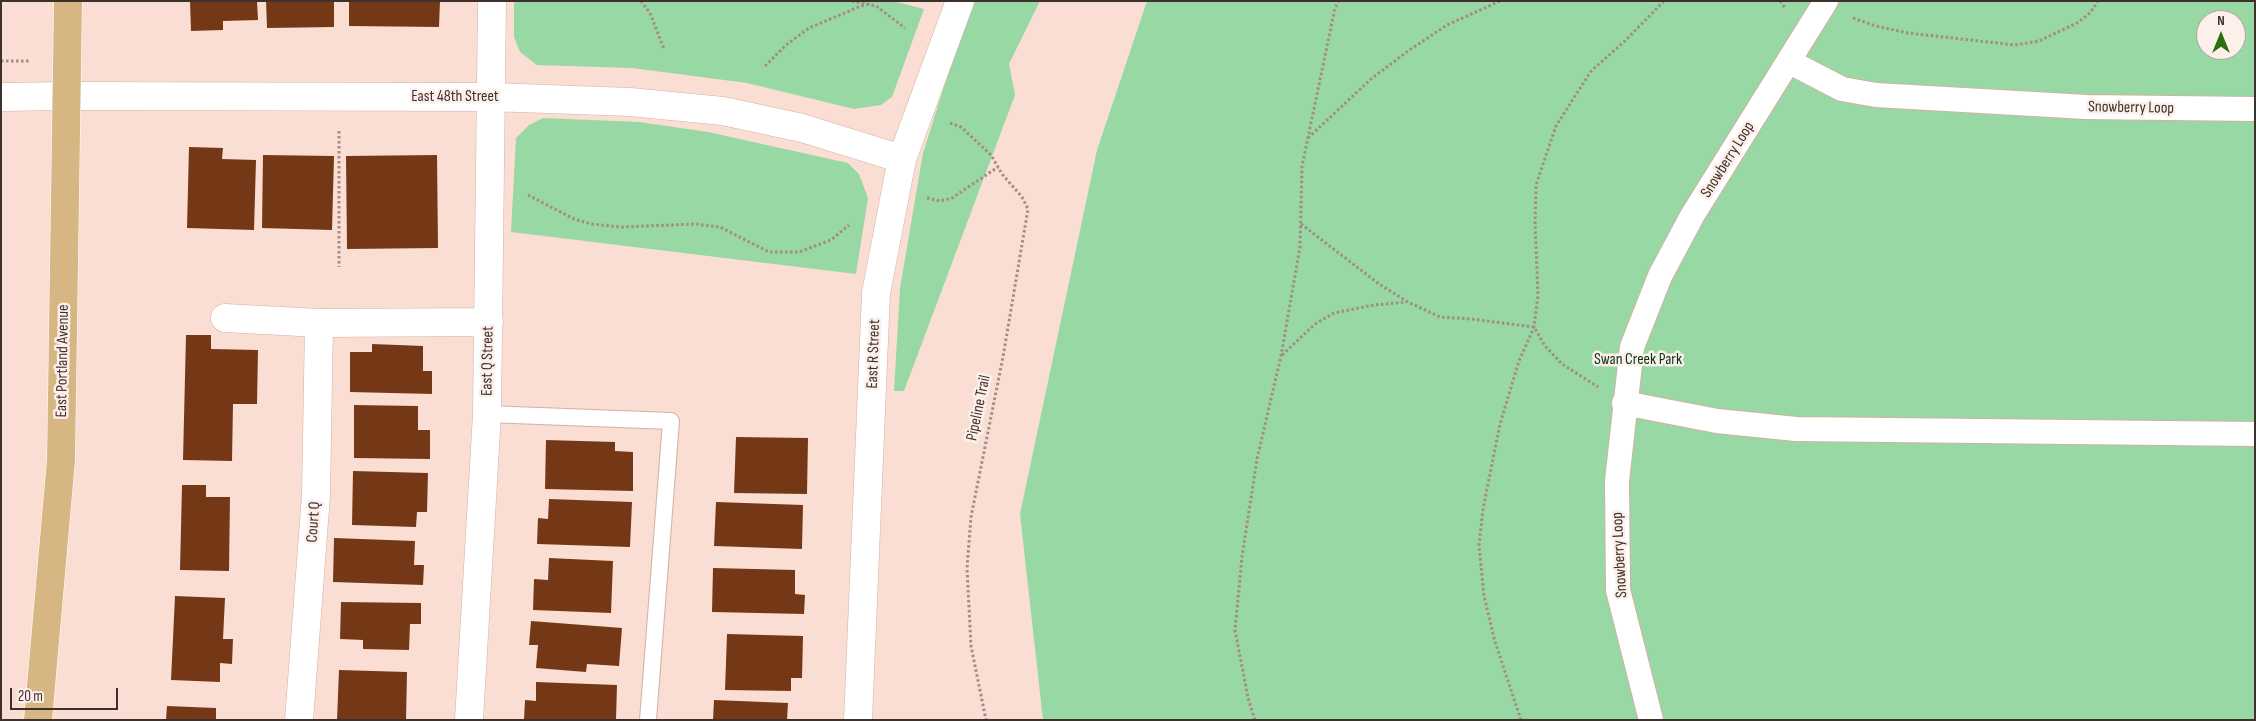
<!DOCTYPE html>
<html>
<head>
<meta charset="utf-8">
<style>
  body { margin:0 }
  #map { position:relative; width:2256px; height:721px; overflow:hidden; background:#fbded3; font-family:"Sofia Sans Condensed",sans-serif }
  canvas { display:block }
  .frame { position:absolute; inset:0; border:2px solid #3e312b; pointer-events:none }
  .north { position:absolute; left:2196px; top:10px; width:50px; height:50px; box-sizing:border-box; background:#fdefe9; border:1px solid #b1a39d; border-radius:50%; rotate:0deg; font-size:14px; font-weight:700; line-height:20px; text-align:center; color:#3e312b }
  .north::after { content:''; display:block; margin:auto; width:18px; height:22px; background:#2c700c; clip-path:polygon(50% 0,100% 100%,50% 72%,0 100%) }
  .scale { position:absolute; left:10px; top:688px; width:108px; height:22px; box-sizing:border-box; border:2px solid #3e312b; border-top:0; padding-left:6px; font-size:15px; line-height:18px; white-space:nowrap; color:#3e312b; -webkit-text-stroke:4px #fdefe9; paint-order:stroke }
</style>
</head>
<body>
<div id="map">
<canvas width="2256" height="721"></canvas>
<div class="frame"></div>
<div class="north">N</div>
<div class="scale">20 m</div>
</div>
<script>
const context = document.querySelector('canvas').getContext('2d');
context.lineJoin = 'round';
function fill(path, color) { context.fillStyle = color; context.fill(path, 'evenodd'); }
const poly = rows => new Path2D(rows.map(r => 'M' + r).join(''));
function stroke(path, color, width, dash) { context.strokeStyle = color; context.lineWidth = width; context.lineCap = dash ? 'butt' : 'round'; context.setLineDash(dash || []); context.stroke(path); }
function write(font, color, halo, rows, align = 'center') {
  context.font = font + ' "Sofia Sans Condensed",sans-serif'; context.lineWidth = 5; context.setLineDash([]); context.textBaseline = 'middle'; context.strokeStyle = halo; context.fillStyle = color; for (const [text, x, y, turn = 0] of rows) {
    context.save(); context.translate(x, y); context.rotate((+turn || 0) * Math.PI / 180); context.textAlign = isNaN(turn) ? turn : align; if (halo) context.strokeText(text, 0, 0); context.fillText(text, 0, 0); context.restore();
  }
}
fill(poly([
  [514,1,893,1,924,9,892,97,881,105,854,109,747,83,632,68,537,65,520,52,514,37],
  [975,1,1040,1,1009,64,1015,95,904,391,894,391,900,288,923,153,948,74],
  [1147,1,2255,1,2255,720,1043,720,1020,514,1097,150],
  [2206,20,2236,20,2236,50,2206,50],
  [543,118,639,122,708,132,848,163,859,174,868,198,856,274,511,232,516,138,529,125]
]), '#98d8a5');
fill(poly([
  [190,1,257,1,258,20,223,21,223,30,191,31],
  [266,1,334,1,334,27,267,28],
  [349,1,440,1,439,27,349,26],
  [189,147,223,148,222,159,256,160,254,230,187,228],
  [263,155,334,156,332,230,262,228],
  [437,155,438,248,347,249,346,156],
  [186,335,211,335,211,349,258,350,257,404,233,404,232,461,183,460],
  [372,344,423,346,423,371,432,371,432,394,350,392,350,352,372,352],
  [354,405,418,406,418,430,430,430,430,459,354,458],
  [736,437,808,438,807,494,734,493],
  [546,440,615,442,615,451,633,452,633,491,545,489],
  [353,471,428,473,427,512,417,512,416,527,352,525],
  [182,485,206,485,206,497,230,497,229,571,180,570],
  [549,499,632,502,630,547,537,544,538,518,548,519],
  [716,502,803,505,802,549,714,546],
  [334,538,415,541,414,565,424,565,423,585,333,582],
  [549,558,613,561,611,613,533,610,534,579,548,580],
  [713,568,795,570,795,594,805,595,804,614,712,612],
  [175,596,225,598,223,639,233,639,232,664,220,663,220,682,171,680],
  [341,602,421,603,421,624,410,624,409,650,363,649,363,640,340,639],
  [531,621,622,628,619,666,587,664,586,672,536,668,538,645,529,645],
  [727,634,803,636,802,678,791,678,791,691,725,690],
  [339,670,407,672,406,720,337,720],
  [536,682,617,685,616,720,524,720,525,700,536,701],
  [714,700,788,703,787,720,713,720],
  [167,706,216,708,216,720,166,720]
]), '#753817');
const service = poly([
  [487,414,671,421,648,720]
]);
const pedestrian = poly([
  [1790,62,1842,89,1876,95,2086,107,2255,109],
  [1624,403,1717,421,1796,429,2255,434],
  [1651,720,1618,590,1617,481,1632,347,1660,276,1692,216,1826,1]
]);
const minor = poly([
  [67,96,491,97,630,102,723,111,802,128,902,159],
  [225,318,319,323,489,322],
  [299,720,316,495,319,323],
  [469,720,487,414,492,1],
  [858,720,876,293,902,159,960,1]
]);
const tertiary = poly([
  [1,97,67,96]
]);
const primary = poly([
  [38,720,61,460,68,1]
]);
stroke(service, '#d2b1a3', 18);
stroke(pedestrian, '#d2b1a3', 26);
stroke(minor, '#d2b1a3', 29);
stroke(tertiary, '#d2b1a3', 29);
stroke(primary, '#fff', 29);
stroke(poly([
  [641,1,650,13,664,49],
  [852,1,876,6,905,28],
  [1780,1,1785,8],
  [1853,18,1876,26,1908,33,2015,45,2039,41,2077,23,2090,13,2098,1],
  [1,61,31,61],
  [765,66,786,45,809,28,866,4],
  [950,123,961,127,991,155,1002,174,1022,197,1028,209,1003,357,971,517,967,568,971,646,986,720],
  [339,131,339,267],
  [1308,138,1371,79,1408,51,1447,25,1500,1],
  [528,195,574,219,591,224,622,227,696,224,720,227,769,252,799,252,831,240,849,225],
  [927,198,940,201,952,198,998,167],
  [1301,224,1379,284,1408,302,1440,317,1471,319,1534,327,1545,346,1562,364,1598,387],
  [1282,355,1315,324,1334,313,1374,305,1407,302],
  [1255,720,1248,698,1235,630,1242,557,1257,459,1281,356,1300,247,1302,166,1335,8,1339,1],
  [1521,720,1495,642,1484,596,1479,545,1483,509,1500,424,1519,361,1534,327,1538,295,1535,223,1536,185,1556,126,1591,71,1625,41,1664,1]
]), '#a28c84', 3, [2.5, 2.5]);
stroke(service, '#fff', 16);
stroke(pedestrian, '#fff', 24);
stroke(minor, '#fff', 28);
stroke(tertiary, '#fff', 28);
stroke(primary, '#d6b682', 28);
write('16px', '#3e312b', '#fdefe9', [
  ["East 48th Street",455,97],
  ["Snowberry Loop",2131,108,1],
  ["Snowberry Loop",1728,160,-58],
  ["East R Street",874,354,-88],
  ["East Portland Avenue",63,361,-89],
  ["East Q Street",488,361,-89],
  ["Pipeline Trail",979,408,-78],
  ["Court Q",314,522,-86],
  ["Snowberry Loop",1620,555,-93]
]);
write('16px', '#043616', '#fdefe9', [
  ["Swan Creek Park",1638,360]
]);
</script>
</body>
</html>
